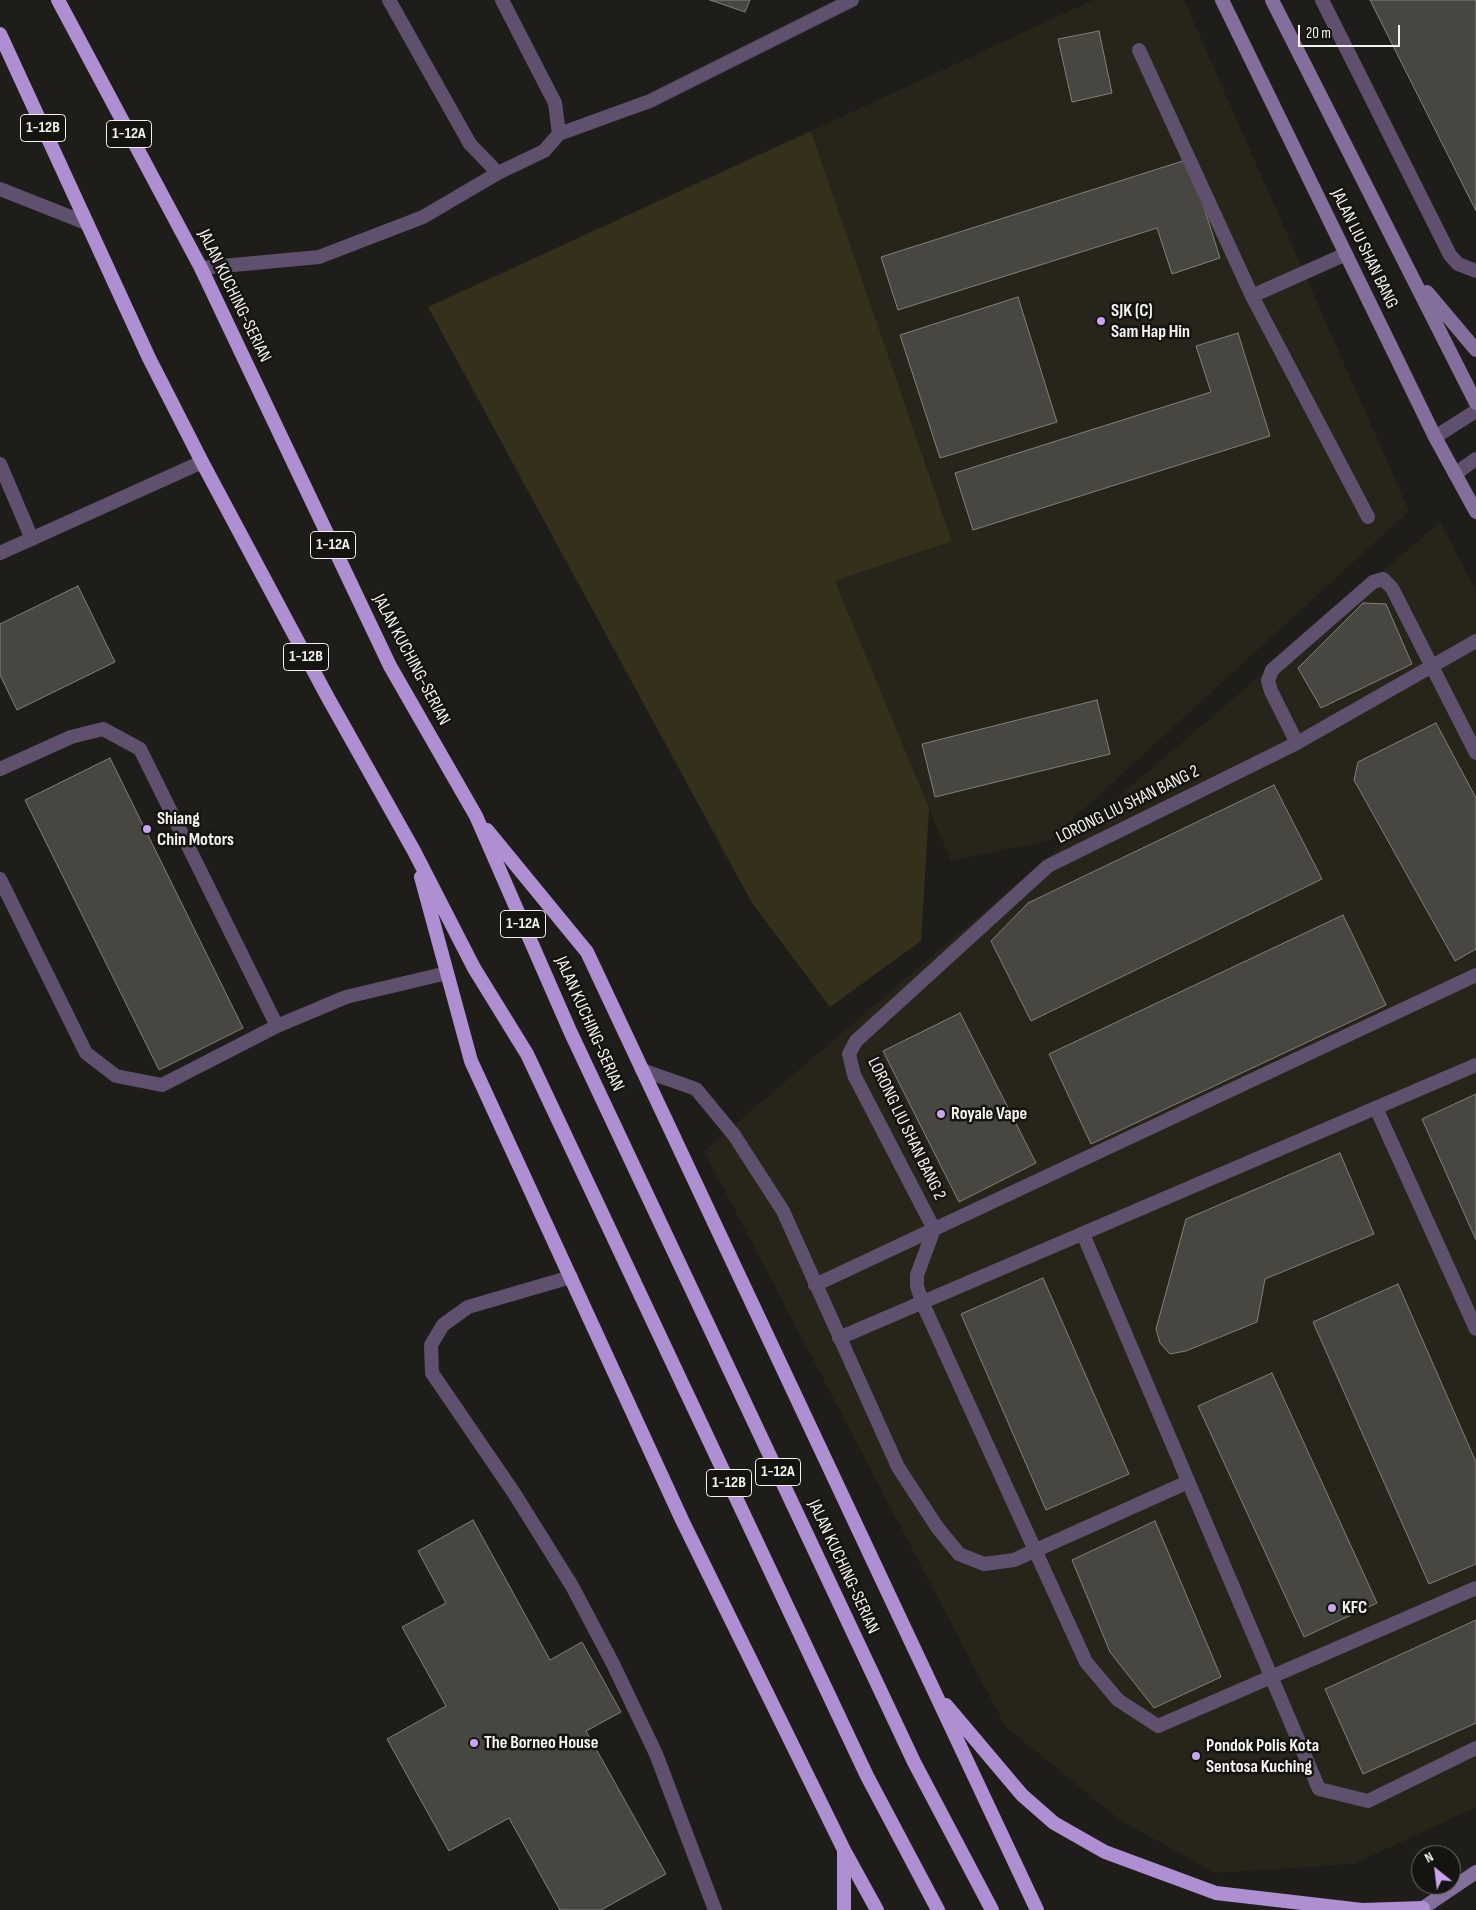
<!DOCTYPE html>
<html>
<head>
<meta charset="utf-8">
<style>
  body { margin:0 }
  #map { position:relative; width:1476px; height:1910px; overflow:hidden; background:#1e1d19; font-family:"Sofia Sans Condensed",sans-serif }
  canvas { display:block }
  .north { position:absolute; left:1411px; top:1845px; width:50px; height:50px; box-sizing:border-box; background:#151410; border:1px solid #6e6d6a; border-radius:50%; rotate:331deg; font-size:14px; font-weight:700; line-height:20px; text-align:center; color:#f4f3f0 }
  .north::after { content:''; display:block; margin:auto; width:18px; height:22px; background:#c8a5ee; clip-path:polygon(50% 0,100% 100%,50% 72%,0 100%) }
  .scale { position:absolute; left:1298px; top:25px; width:102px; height:22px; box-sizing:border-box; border:2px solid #f4f3f0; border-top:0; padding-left:6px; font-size:15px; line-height:18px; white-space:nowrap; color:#f4f3f0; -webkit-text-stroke:4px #151410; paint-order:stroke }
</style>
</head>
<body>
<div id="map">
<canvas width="1476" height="1910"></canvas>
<div class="north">N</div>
<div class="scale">20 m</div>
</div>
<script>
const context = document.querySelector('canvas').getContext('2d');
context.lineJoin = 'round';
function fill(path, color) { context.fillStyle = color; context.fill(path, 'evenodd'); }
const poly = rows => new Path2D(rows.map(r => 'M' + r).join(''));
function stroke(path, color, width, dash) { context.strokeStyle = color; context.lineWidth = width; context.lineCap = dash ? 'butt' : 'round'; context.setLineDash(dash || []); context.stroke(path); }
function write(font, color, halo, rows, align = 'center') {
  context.font = font + ' "Sofia Sans Condensed",sans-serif'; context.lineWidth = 5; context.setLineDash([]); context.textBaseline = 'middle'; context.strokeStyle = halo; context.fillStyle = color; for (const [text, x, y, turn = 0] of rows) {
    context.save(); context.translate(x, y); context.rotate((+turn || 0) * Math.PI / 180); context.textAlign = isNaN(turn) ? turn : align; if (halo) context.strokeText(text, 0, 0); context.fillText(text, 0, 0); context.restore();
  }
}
fill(poly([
  [1093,0,1184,0,1409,511,1049,841,951,861,835,581,952,540,811,131],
  [1440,522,1476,591,1476,1807,1354,1864,1215,1873,1120,1820,1005,1726,704,1151]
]), '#27241a');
fill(poly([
  [811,131,952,541,835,581,929,808,921,941,830,1007,752,903,428,307]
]), '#35301b');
const building = poly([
  [710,0,750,0,745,12,710,0],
  [1370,0,1476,0,1476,211,1370,0],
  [1099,31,1112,93,1072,102,1058,39,1099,31],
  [1189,159,1220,258,1172,274,1157,228,898,310,881,257,1189,159],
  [1018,297,1057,422,940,458,900,335,1018,297],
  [1238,333,1270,436,973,530,955,473,1211,392,1196,346,1238,333],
  [78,586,115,662,17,710,0,675,0,624,78,586],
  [1363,603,1386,604,1412,664,1321,708,1298,668,1363,603],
  [1097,700,1110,754,935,797,922,744,1097,700],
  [1436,723,1476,798,1476,949,1455,961,1354,780,1358,762,1436,723],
  [110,758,243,1028,159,1070,25,800,110,758],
  [1274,785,1322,879,1031,1021,991,941,1028,903,1274,785],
  [1343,915,1386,1005,1091,1144,1049,1054,1343,915],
  [960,1013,1036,1163,959,1202,883,1051,960,1013],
  [1476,1094,1476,1240,1422,1119,1476,1094],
  [1340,1153,1374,1234,1265,1279,1257,1322,1186,1351,1170,1354,1160,1343,1156,1329,1186,1219,1340,1153],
  [1043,1278,1129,1474,1046,1510,961,1314,1043,1278],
  [1398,1284,1476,1462,1476,1564,1429,1584,1313,1322,1398,1284],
  [1272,1373,1377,1603,1304,1637,1198,1406,1272,1373],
  [473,1520,550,1660,582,1642,621,1712,586,1731,666,1874,601,1910,560,1910,509,1818,449,1851,387,1739,446,1706,402,1627,446,1603,418,1551,473,1520],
  [1155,1521,1221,1677,1154,1708,1110,1652,1072,1560,1155,1521],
  [1476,1620,1476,1723,1363,1774,1325,1689,1476,1620]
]);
fill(building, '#484641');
stroke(building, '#81807a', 1);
stroke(poly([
  [389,0,470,144,498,173],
  [1139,50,1252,296,1346,254],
  [559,134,650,101,852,0],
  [0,189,86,223],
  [201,268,319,257,423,217,498,173,544,151,559,134,555,103,502,0],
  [1252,296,1368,517],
  [0,464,32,539],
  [1297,743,1271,691,1268,681,1272,670,1373,582,1383,579,1392,588,1476,753],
  [0,769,71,737,103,729,140,749,277,1026],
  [0,879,86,1053,116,1076,162,1085,277,1026,346,997,447,973],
  [642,1070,696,1089,734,1135,783,1211,898,1467,937,1527,959,1554,984,1564,1014,1560,1188,1482],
  [1376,1108,1476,1329],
  [934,1229,854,1075,849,1054,856,1041,1048,866,1297,743,1476,641],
  [934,1229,917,1275,917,1286,922,1302,1086,1662,1118,1700,1158,1726,1476,1588],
  [1083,1234,1319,1789,1368,1801,1476,1748],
  [571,1277,468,1307,443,1325,431,1345,432,1373,514,1493,572,1586,613,1664,656,1754,715,1910],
  [815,1285,1476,975],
  [839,1338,1476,1065]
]), '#5f516e', 14);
stroke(poly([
  [1322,0,1450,255,1458,264,1476,271],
  [0,553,202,462]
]), '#5f516e', 14);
stroke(poly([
  [1435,437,1476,411],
  [1455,474,1476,459]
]), '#5f516e', 14);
stroke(poly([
  [1222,0,1435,437,1476,512],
  [1272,0,1476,403],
  [1427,292,1476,350],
  [1420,1910,1476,1872]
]), '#846f9c', 14);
stroke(poly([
  [58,0,201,268,390,666,476,816,570,1031,914,1762,992,1910],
  [0,34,149,358,202,462,327,696,414,851,474,968,527,1054,867,1776,938,1910],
  [487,830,587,952,1037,1910],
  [421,877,471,1061,682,1520,844,1850,877,1910],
  [946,1705,1022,1795,1054,1823,1105,1852,1216,1893,1362,1910,1423,1908],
  [844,1910,844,1851]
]), '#ae8fd1', 14);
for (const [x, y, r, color] of [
  [1101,321,5,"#c8a5ee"],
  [147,829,5,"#c8a5ee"],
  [941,1114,5,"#c8a5ee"],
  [1332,1608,5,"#c8a5ee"],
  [474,1743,5,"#c8a5ee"],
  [1196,1756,5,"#c8a5ee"]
]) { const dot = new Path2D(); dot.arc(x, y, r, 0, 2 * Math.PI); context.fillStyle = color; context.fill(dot); stroke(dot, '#151410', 2); }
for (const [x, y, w] of [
  [43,128,45],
  [129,134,45],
  [333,545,45],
  [306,657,45],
  [523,924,45],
  [778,1472,45],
  [729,1483,45]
]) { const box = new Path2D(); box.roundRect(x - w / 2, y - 13.5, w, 27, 4); context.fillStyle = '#151410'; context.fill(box); stroke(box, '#f4f3f0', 1); }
write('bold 16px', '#f4f3f0', null, [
  ["1-12B",43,128],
  ["1-12A",129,134],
  ["1-12A",333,545],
  ["1-12B",306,657],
  ["1-12A",523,924],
  ["1-12A",778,1472],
  ["1-12B",729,1483]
]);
write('18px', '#f4f3f0', '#151410', [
  ["JALAN LIU SHAN BANG",1364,249,64],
  ["JALAN KUCHING-SERIAN",234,296,64],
  ["JALAN KUCHING-SERIAN",411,660,62],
  ["LORONG LIU SHAN BANG 2",1128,805,-26],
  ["JALAN KUCHING-SERIAN",589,1024,66],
  ["LORONG LIU SHAN BANG 2",906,1129,64],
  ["JALAN KUCHING-SERIAN",843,1567,65]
]);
write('bold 18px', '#f4f3f0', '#151410', [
  ["SJK (C)",1111,311],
  ["Sam Hap Hin",1111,332],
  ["Shiang",157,819],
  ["Chin Motors",157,840],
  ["Royale Vape",951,1114],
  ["KFC",1342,1608],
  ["The Borneo House",484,1743],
  ["Pondok Polis Kota",1206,1746],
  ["Sentosa Kuching",1206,1767]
], 'left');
</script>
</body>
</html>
